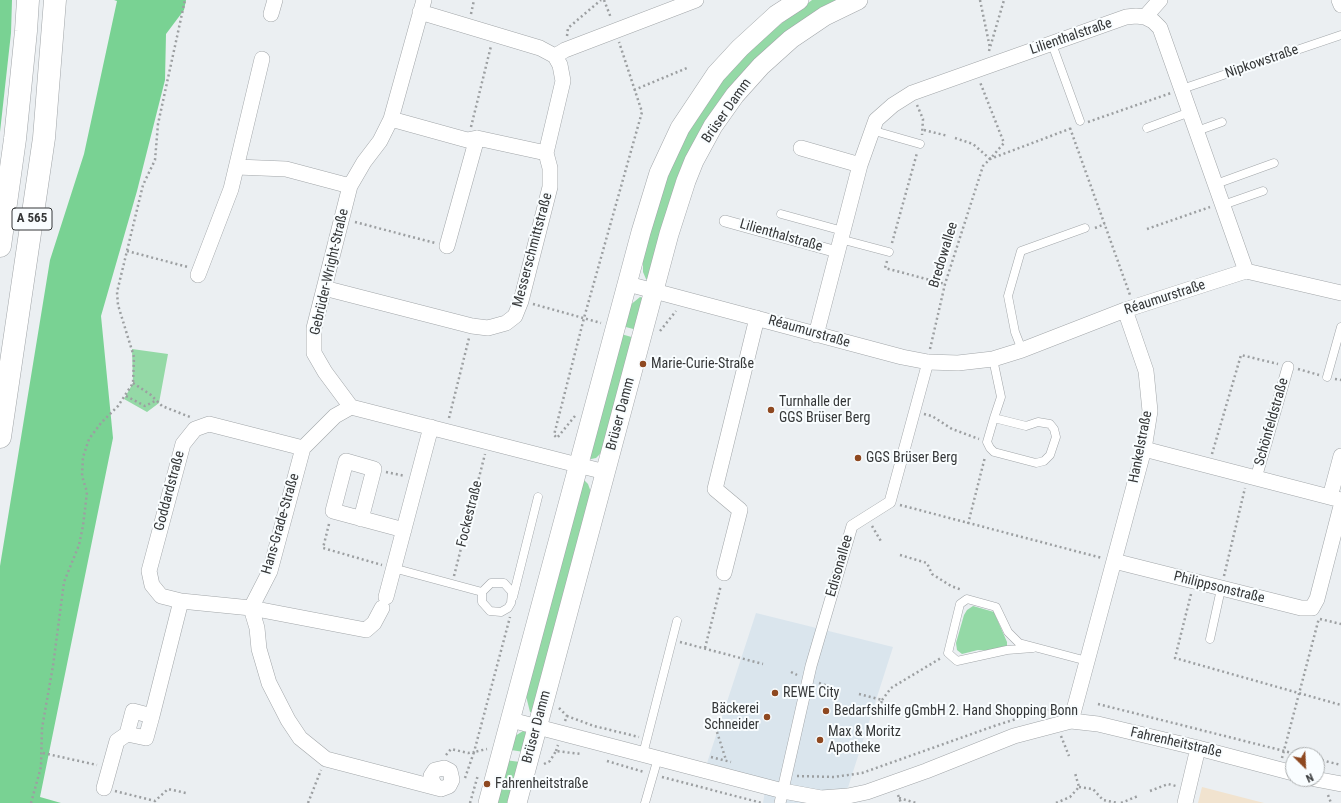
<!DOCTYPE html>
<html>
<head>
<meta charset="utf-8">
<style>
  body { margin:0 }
  #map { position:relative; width:1341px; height:803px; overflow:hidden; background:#ebeff2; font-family:"Roboto Condensed",sans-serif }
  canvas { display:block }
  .north { position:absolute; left:1285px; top:747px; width:40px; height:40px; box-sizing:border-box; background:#f9fdff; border:1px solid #abaeaf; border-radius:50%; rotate:156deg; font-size:11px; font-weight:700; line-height:16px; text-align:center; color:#353738 }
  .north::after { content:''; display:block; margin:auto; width:14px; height:18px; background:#8e4820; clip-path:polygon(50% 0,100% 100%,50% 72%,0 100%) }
</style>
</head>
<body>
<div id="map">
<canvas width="1341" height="803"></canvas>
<div class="north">N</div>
</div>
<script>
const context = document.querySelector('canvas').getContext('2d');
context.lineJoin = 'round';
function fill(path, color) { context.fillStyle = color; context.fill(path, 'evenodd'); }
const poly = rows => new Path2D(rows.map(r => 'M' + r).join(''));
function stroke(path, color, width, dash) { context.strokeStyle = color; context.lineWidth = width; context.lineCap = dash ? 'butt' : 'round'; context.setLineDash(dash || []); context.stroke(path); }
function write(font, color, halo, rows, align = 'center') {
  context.font = font + ' "Roboto Condensed",sans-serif'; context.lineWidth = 4; context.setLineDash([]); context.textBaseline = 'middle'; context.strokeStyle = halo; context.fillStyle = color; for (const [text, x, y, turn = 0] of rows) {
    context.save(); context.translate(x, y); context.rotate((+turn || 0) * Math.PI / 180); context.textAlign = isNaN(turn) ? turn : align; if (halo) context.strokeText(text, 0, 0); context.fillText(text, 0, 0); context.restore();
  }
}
fill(poly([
  [756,613,893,647,843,803,763,803,767,780,707,763]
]), '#dae5ed');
fill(poly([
  [1202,787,1264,803,1198,803]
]), '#f1e3cf');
fill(poly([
  [812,0,841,0,736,83,648,280,646,279,643,272,643,251,668,171,706,99,753,45],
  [640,297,643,298,637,330,622,326,629,306],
  [621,334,635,338,604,450,596,458,591,459,589,457],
  [132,349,168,354,159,403,147,412,124,399,133,383],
  [584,480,588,484,592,495,532,713,530,712,526,696],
  [973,606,994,612,1007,642,1007,646,1003,648,993,651,978,650,962,654,957,650,956,643,964,615,967,610],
  [523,731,527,733,524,752,511,750,515,736],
  [505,760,520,762,510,803,495,803]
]), '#94d9a6');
fill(poly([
  [0,0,12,0,11,33,0,132],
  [114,0,186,0,184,10,166,34,165,80,137,191,101,316,113,438,40,797,61,803,0,803,0,566,50,260,84,154,117,1]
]), '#79d293');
const service = poly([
  [1052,44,1080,121],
  [1182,89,1341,35],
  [1147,128,1190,112],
  [871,130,920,144],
  [1197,131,1222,122],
  [1216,184,1274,163],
  [1223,205,1263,191],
  [781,214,843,231],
  [840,239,889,252],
  [1022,350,1015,332,1008,296,1021,251,1085,228],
  [993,359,1001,397,994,418,987,442,990,448,994,452,1036,463,1044,461,1050,455,1056,437,1054,429,1050,424,1038,422,1026,426,994,418],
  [1327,377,1341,327],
  [393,568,482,592,482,602,490,611,501,612,508,608,511,603,512,592,504,583,491,583,482,592],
  [513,597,538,497],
  [1210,639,1221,589],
  [1033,648,1007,650,957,661,948,653,960,604,967,599,996,607,1008,632,1019,643,1087,661],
  [643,754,677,621],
  [645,803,658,758]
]);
const pedestrian = poly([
  [725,221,837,252],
  [1256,478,1288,367],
  [780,803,811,666,852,526,890,502,928,362]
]);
const minor = poly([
  [424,0,391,119,380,141,364,162,350,186,314,328,314,353,325,372,351,407,605,472],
  [1339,0,1341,5],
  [271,14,275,0],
  [1145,17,1160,0],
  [555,56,565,50,696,0],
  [391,119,467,140,477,138,546,153],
  [801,148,860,165],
  [237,167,286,169,350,186],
  [447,246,477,138],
  [198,275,231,189,262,59],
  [628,284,902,357,928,362,958,363,993,359,1022,350,1125,310,1246,271,1341,293],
  [324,288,472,326,488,328,506,323,515,316,521,301,550,187,550,168,546,153,563,81,560,65,555,56,540,48,420,12],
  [816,335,860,165,876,120,893,105,912,93,1126,17,1136,16,1145,17,1153,21,1160,28,1246,271],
  [351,407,335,416,303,448,270,571,251,608,257,628,259,649,269,683,288,720,300,738,326,759,441,789,449,786,452,780,450,771,444,768,435,770,431,776,434,785,441,789],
  [303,448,209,424,195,429,183,444,149,571,152,585,161,596,181,601,251,608,366,630,374,623,382,608],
  [1144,449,1341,500],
  [1330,497,1341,456],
  [361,519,374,469,346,461,333,511,404,530],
  [1114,561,1301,608,1312,608,1317,599,1341,506],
  [724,573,740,510,715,489,757,318],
  [386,597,431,427],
  [152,716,146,738,127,734,133,711,152,716,181,601],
  [511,720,783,791,821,798,848,796,867,792,926,771,1014,736,1071,721,1098,724,1198,748,1293,773],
  [1071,721,1144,449,1150,411,1146,371,1125,310],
  [1315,779,1341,784],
  [104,788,117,741,127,734],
  [1185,803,1198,748]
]);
const tertiary = poly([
  [488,803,641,232,659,173,680,128,716,74,740,48,776,15,799,0],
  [517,803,669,234,686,181,694,161,713,126,735,95,761,66,791,39,825,16,858,0]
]);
const motorway = poly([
  [0,246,15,139,26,31,28,0],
  [0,437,44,138,55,0]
]);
stroke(service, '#a2a6a9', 9);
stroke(pedestrian, '#a2a6a9', 12);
stroke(minor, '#a2a6a9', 16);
stroke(tertiary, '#a2a6a9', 20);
stroke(motorway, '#a2a6a9', 23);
stroke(poly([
  [604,0,611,18],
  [980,0,990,48],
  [471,14,474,0],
  [567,36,568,28,601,0],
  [989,51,1004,0],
  [634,90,687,68],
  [917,105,923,119,922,135],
  [1088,122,1171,93],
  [471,127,491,46],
  [1070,128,1130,295],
  [924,130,948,136],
  [955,138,973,144,990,159,1004,143,980,82],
  [355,222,435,243],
  [1095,228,1105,224],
  [1147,229,1210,207],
  [892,243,917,153],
  [127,251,188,267],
  [887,261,885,268,945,284],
  [533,304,601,323],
  [660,331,676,311],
  [930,349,945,284,983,166,990,159,1072,128],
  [1298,369,1319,375],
  [1335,379,1341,380],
  [133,383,151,395,162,406,190,417],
  [126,396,145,406,157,400],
  [924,414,932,416,952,429,979,439],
  [575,416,557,438,554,435,584,318,642,112,619,42],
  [449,418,469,338],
  [1212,454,1241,355,1278,364],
  [386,472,405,476],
  [900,505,1102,558],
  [329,524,323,548,382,565],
  [968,524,985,457],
  [872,526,882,543],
  [900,555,927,563,932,574,951,586,962,590],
  [454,576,485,454],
  [1224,576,1245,488],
  [1191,594,1175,658,1341,705],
  [1320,619,1341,624],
  [680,642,763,664],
  [705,648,721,585],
  [791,672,797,675],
  [819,683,828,686],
  [859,694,882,700,879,711],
  [882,700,891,688,941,658],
  [1098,704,1300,755],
  [559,708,567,716],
  [565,721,567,716,594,726,639,737],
  [717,732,726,760],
  [1061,736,1069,756],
  [556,751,558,745],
  [43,753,97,765],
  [446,755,451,749,468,753,474,752,510,617],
  [711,757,731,762],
  [1282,758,1319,618],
  [1317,759,1341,765],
  [607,761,644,772],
  [544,764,550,761,556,751,581,754],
  [797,776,834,777,862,773,997,725,1052,708,1053,713],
  [662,777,762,803],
  [465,778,474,752,487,749],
  [1079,787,1093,789,1103,800,1118,803],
  [115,791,155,801,168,789,186,793],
  [1150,791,1168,784,1176,786],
  [898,795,901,803],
  [1328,795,1331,803],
  [899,798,916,803],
  [31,803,41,767,42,728,53,666,64,582,79,545,83,526,87,492,82,476,83,457,89,439,101,423,118,406,133,383,134,357,118,305,117,292,143,185,155,160,158,124,185,0],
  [308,803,321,770],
  [470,803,478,775],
  [1056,803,1070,797,1079,787,1075,773],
  [1121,803,1138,796]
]), '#9c9fa1', 2.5, [2, 3]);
stroke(service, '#fff', 8);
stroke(pedestrian, '#fff', 11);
stroke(minor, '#fff', 15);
stroke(tertiary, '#fff', 19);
stroke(motorway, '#fff', 22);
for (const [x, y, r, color] of [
  [643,364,4,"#8e4820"],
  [771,410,4,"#8e4820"],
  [858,458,4,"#8e4820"],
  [775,693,4,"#8e4820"],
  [826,711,4,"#8e4820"],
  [767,717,4,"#8e4820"],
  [820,740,4,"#8e4820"],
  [487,784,4,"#8e4820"]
]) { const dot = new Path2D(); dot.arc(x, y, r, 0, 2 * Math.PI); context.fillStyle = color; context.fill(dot); stroke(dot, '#f9fdff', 1.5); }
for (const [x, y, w] of [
  [32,219,40]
]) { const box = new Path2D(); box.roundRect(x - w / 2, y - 11, w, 22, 3); context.fillStyle = '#f9fdff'; context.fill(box); stroke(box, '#353738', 1); }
write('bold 13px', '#353738', null, [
  ["A 565",32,219]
]);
write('14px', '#353738', '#f9fdff', [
  ["Lilienthalstraße",1071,37,-19],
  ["Nipkowstraße",1262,62,-19],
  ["Brüser Damm",727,111,-55],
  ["Lilienthalstraße",781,236,16],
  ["Messerschmittstraße",533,250,-75],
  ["Bredowallee",944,255,-73],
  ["Gebrüder-Wright-Straße",330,272,-77],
  ["Réaumurstraße",1165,298,-18],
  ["Réaumurstraße",809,332,16],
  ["Brüser Damm",621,414,-75],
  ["Schönfeldstraße",1272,422,-74],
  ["Hankelstraße",1141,447,-79],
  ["Goddardstraße",170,491,-75],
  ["Fockestraße",470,514,-76],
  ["Hans-Grade-Straße",281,524,-74],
  ["Edisonallee",840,566,-74],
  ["Philippsonstraße",1219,588,14],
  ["Brüser Damm",537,727,-75],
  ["Fahrenheitstraße",1176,743,13]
]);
write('14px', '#353738', '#f9fdff', [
  ["Marie-Curie-Straße",651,364],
  ["Turnhalle der",779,402],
  ["GGS Brüser Berg",779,418],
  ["GGS Brüser Berg",866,458],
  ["REWE City",783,693],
  ["Bäckerei",759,709,"right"],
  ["Schneider",759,725,"right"],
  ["Bedarfshilfe gGmbH 2. Hand Shopping Bonn",834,711],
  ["Max & Moritz",828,732],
  ["Apotheke",828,748],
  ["Fahrenheitstraße",495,784]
], 'left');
</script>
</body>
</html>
